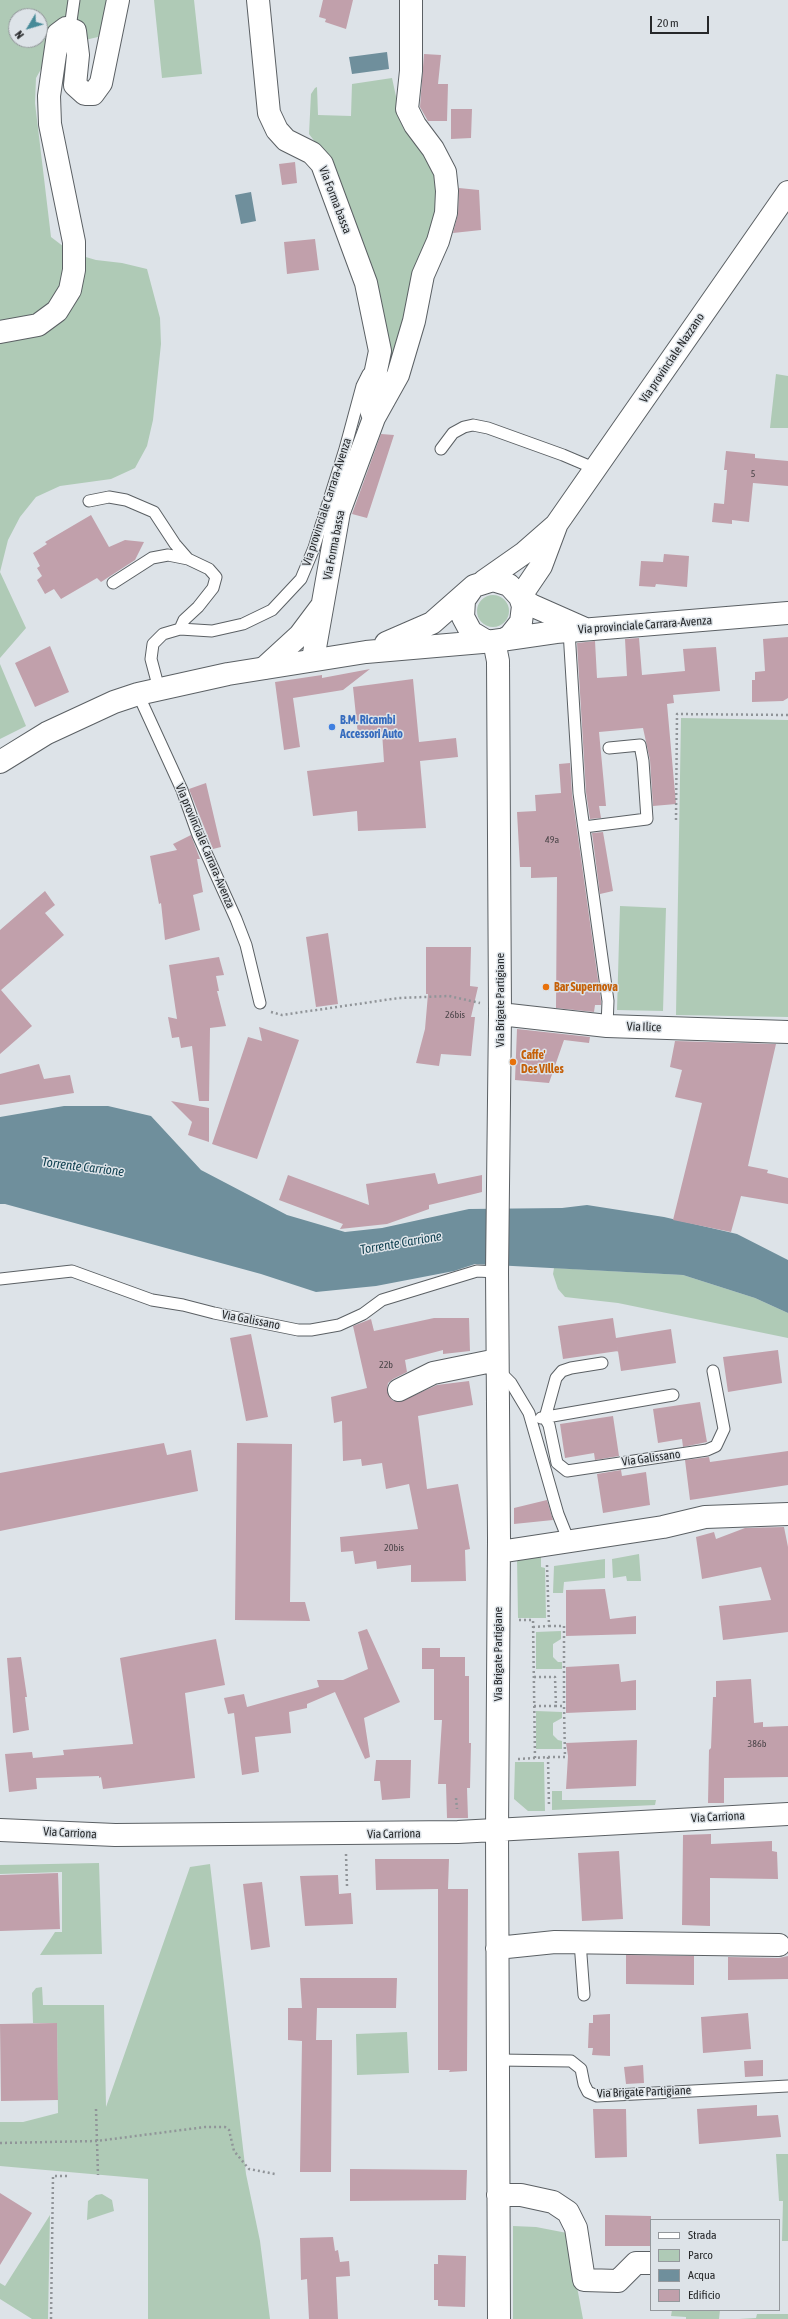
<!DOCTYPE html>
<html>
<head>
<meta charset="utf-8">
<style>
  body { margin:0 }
  #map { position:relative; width:788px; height:2319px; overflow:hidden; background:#dde3e8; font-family:"Asap Condensed",sans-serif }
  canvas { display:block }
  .legend { position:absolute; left:650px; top:2219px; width:130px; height:92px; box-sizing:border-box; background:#dde3e8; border:1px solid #94989c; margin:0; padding:5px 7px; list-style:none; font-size:12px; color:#26282a }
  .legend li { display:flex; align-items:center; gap:8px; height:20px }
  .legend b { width:20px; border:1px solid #94989c }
  .north { position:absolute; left:8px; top:8px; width:40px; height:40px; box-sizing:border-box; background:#dde3e8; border:1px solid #94989c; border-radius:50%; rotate:232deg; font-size:11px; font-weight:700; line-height:16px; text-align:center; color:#26282a }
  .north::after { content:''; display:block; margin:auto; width:14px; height:18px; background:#468a98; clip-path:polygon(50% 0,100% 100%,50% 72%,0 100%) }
  .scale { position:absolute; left:650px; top:16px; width:59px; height:18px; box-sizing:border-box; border:2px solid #26282a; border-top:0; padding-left:5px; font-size:12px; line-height:14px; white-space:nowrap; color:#26282a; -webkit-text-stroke:3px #dde3e8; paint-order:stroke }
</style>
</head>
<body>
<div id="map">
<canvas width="788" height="2319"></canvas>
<ul class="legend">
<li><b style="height:5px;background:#fff"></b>Strada</li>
<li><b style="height:11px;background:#afcab6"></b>Parco</li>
<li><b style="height:11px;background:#6f8f9c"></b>Acqua</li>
<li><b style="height:11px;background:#c1a0ab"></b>Edificio</li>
</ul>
<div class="north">N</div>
<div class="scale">20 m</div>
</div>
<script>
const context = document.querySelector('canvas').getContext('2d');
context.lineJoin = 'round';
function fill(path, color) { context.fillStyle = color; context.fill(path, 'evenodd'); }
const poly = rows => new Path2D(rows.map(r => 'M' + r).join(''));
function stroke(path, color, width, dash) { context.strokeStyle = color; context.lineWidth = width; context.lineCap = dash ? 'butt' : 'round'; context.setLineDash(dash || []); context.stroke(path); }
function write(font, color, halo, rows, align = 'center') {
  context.font = font + ' "Asap Condensed",sans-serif'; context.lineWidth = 3; context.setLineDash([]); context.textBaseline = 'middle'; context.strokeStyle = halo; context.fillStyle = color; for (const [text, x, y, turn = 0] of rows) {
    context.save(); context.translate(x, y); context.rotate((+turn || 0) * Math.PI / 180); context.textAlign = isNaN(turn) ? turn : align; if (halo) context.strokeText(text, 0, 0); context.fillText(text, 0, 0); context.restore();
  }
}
fill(poly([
  [0,0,113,0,98,37,72,43,49,55,36,78,35,103,51,237,72,253,96,260,122,263,147,269,160,318,161,344,153,420,147,446,135,468,111,479,60,486,36,497,20,517,8,540,0,572,26,628,0,658],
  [16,16,40,16,40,40,16,40],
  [154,0,194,0,202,74,162,78],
  [392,78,400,115,438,178,436,221,397,360,390,358,334,167,309,134,311,94,315,88,317,87,318,115,351,116,352,84],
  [776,374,788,376,788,428,770,428],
  '477 611a16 16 0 1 1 32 0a16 16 0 1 1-32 0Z',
  [0,664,26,726,0,739],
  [681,718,788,720,788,1017,676,1015],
  [620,906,666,908,663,1011,617,1010],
  [554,1268,683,1275,755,1298,788,1313,788,1338,618,1303,565,1297,558,1289,553,1274],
  [639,1554,641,1581,627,1581,626,1576,613,1578,612,1559],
  [517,1557,541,1557,541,1567,545,1568,546,1618,518,1618],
  [605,1559,605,1578,564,1582,563,1593,553,1593,554,1566],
  [561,1631,561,1639,553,1644,553,1657,558,1662,562,1662,562,1669,536,1669,536,1632],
  [536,1711,562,1712,562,1718,553,1723,553,1735,558,1740,562,1741,562,1749,536,1749],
  [515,1762,544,1762,545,1811,528,1811,514,1799],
  [552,1791,562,1791,562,1800,656,1800,655,1805,552,1810],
  [99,1863,102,1954,40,1955,55,1932,62,1932,62,1872,0,1874,0,1865],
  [210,1864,246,2174,260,2241,270,2319,148,2319,148,2179,0,2166,0,2122,23,2122,58,2113,57,2023,33,2023,32,1993,36,1988,42,1987,43,2005,104,2005,106,2107,190,1867],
  [407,2032,409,2073,357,2075,356,2034],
  [776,2154,788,2154,788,2241,782,2241,783,2201,779,2201],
  [102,2194,112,2200,114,2211,87,2220,88,2201,96,2195],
  [50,2215,48,2319,32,2319,0,2299,0,2283,5,2286],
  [513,2226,536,2227,567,2233,583,2319,513,2319],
  [672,2310,720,2310,719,2319,686,2319,686,2317,671,2316],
  [757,2314,788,2314,788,2319,739,2319,756,2318]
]), '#afcab6');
fill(poly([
  [387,52,389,69,352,74,349,57],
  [251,192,256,221,241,224,235,195],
  [64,1106,108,1106,151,1116,201,1170,287,1215,345,1232,382,1228,469,1209,562,1208,587,1205,664,1217,737,1234,788,1260,788,1313,755,1298,683,1275,475,1264,454,1271,376,1286,316,1292,261,1274,5,1204,0,1204,0,1117]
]), '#6f8f9c');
fill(poly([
  [323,0,353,0,346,29,325,22,326,19,319,17],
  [424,54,441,55,438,84,448,84,447,121,428,121,420,107],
  [451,109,472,109,471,138,451,139],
  [295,162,297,183,282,185,279,164],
  [459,188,479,190,481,230,453,233,458,214],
  [315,239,319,270,287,274,284,242],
  [381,434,394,435,367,518,352,514],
  [726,451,755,454,755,458,788,461,788,486,753,483,749,522,732,520,732,524,712,522,714,503,724,504,727,470,724,470],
  [91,515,109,547,125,540,144,542,135,560,101,582,97,578,61,599,54,589,45,594,37,580,42,576,37,568,40,566,33,553,47,544,45,542],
  [664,554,689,556,687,587,656,584,655,587,639,586,641,561,663,562],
  [788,637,788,698,783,701,752,702,752,680,755,680,755,672,765,671,763,639],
  [639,638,642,675,685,671,683,649,716,647,720,691,673,695,674,703,667,704,676,804,653,806,650,760,643,728,599,732,606,806,599,806,601,818,590,819,586,792,577,643,595,641,597,678,627,676,625,639],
  [50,646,69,692,35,707,15,663],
  [370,669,343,690,293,698,300,747,284,750,275,682,322,675,322,678],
  [413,679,419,742,456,738,458,757,420,761,426,828,358,831,357,811,313,816,307,771,384,762,382,732,358,735,353,687],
  [570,763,572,794,601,1001,601,1005,595,1005,594,1012,556,1008,557,877,531,878,531,867,520,867,517,812,536,811,535,795,561,793,559,764],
  [206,783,221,847,213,849,189,789],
  [603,832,613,891,600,894,592,833],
  [191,835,200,859,197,859,203,892,193,895,200,930,165,940,161,903,159,904,150,856,177,850,173,844],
  [45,891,55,905,45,913,64,935,1,990,32,1026,0,1054,0,930],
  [328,933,338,1004,316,1007,306,937],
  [426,947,471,947,470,986,478,987,471,1017,475,1017,471,1056,441,1054,439,1066,416,1063,425,1029,428,994,426,994],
  [219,957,224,975,216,976,219,991,217,991,226,1026,210,1028,209,1101,199,1101,192,1046,181,1048,179,1037,172,1038,168,1017,177,1019,169,965],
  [259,1027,299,1040,257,1159,212,1144,248,1037,262,1041],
  [517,1029,590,1037,589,1043,564,1040,549,1083,515,1080],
  [675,1041,776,1044,748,1166,768,1170,767,1173,788,1178,788,1204,741,1196,731,1232,673,1220,702,1103,675,1097,682,1070,670,1067],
  [39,1064,44,1079,70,1075,74,1093,0,1105,0,1074],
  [171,1101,209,1108,209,1142,188,1135,192,1122],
  [435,1173,438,1184,482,1175,482,1192,429,1205,429,1209,387,1224,340,1229,343,1224,279,1200,288,1175,369,1205,366,1184],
  [434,1318,469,1318,470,1351,443,1354,443,1350,405,1360,407,1372,393,1379,388,1383,387,1390,392,1400,399,1402,437,1385,469,1381,473,1405,418,1416,427,1489,458,1484,470,1549,465,1550,466,1581,411,1582,411,1565,377,1569,376,1561,355,1564,353,1551,341,1552,340,1537,418,1529,409,1484,386,1489,382,1463,362,1466,361,1459,343,1461,342,1421,334,1423,331,1397,367,1388,353,1326,371,1319,374,1331],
  [613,1318,616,1338,671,1329,676,1363,621,1371,616,1338,618,1351,563,1359,558,1326],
  [251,1334,268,1417,246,1421,230,1338],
  [778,1350,782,1383,728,1392,723,1357],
  [700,1402,707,1442,683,1447,682,1439,658,1443,653,1409],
  [613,1416,619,1456,595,1460,594,1453,565,1458,560,1424],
  [164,1443,167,1455,191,1450,198,1491,0,1531,0,1473],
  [237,1443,292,1444,290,1602,305,1602,310,1621,235,1620],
  [788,1451,788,1485,690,1500,685,1460,709,1457,710,1462],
  [621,1470,622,1476,646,1472,650,1505,603,1513,597,1474],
  [547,1500,553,1520,514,1524,514,1508],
  [784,1527,788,1547,788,1632,723,1640,719,1606,771,1600,761,1567,702,1579,696,1537,714,1532,716,1539,745,1528],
  [605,1589,610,1619,636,1616,636,1634,566,1636,566,1590],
  [367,1629,400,1702,364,1718,370,1757,365,1759,335,1692,307,1704,307,1708,289,1712,291,1733,255,1737,259,1772,242,1775,234,1713,228,1714,224,1698,244,1694,247,1707,319,1687,317,1680,343,1680,368,1669,358,1632],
  [216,1639,225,1685,185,1693,195,1778,103,1789,101,1777,99,1778,99,1776,36,1778,37,1789,9,1792,5,1754,32,1752,33,1758,64,1755,63,1750,133,1744,120,1658],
  [422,1648,440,1648,440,1657,465,1657,465,1676,469,1676,469,1743,471,1743,470,1788,467,1788,468,1818,447,1818,446,1784,438,1784,442,1720,434,1720,434,1669,422,1669],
  [21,1657,27,1697,25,1697,29,1730,13,1733,7,1658],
  [619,1664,621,1682,636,1680,636,1710,566,1713,566,1667],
  [751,1679,754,1723,763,1722,763,1727,788,1726,788,1777,724,1778,724,1803,708,1803,709,1750,711,1748,713,1697,716,1697,716,1681],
  [637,1740,636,1786,566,1789,568,1756,566,1743],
  [376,1760,411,1760,410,1798,382,1800,380,1781,374,1781],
  [711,1834,711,1844,772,1841,772,1851,777,1852,778,1879,710,1878,710,1926,682,1925,683,1835],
  [619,1851,623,1919,582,1921,578,1853],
  [375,1859,449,1859,448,1889,468,1889,467,2071,449,2072,450,2070,438,2070,438,1889,376,1890],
  [58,1873,60,1929,0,1931,0,1875],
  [338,1875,339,1894,351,1893,353,1924,305,1926,300,1876],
  [262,1882,270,1947,251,1950,243,1884],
  [626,1955,694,1956,694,1985,626,1984],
  [788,1956,788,1979,728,1980,728,1957,779,1958],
  [300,1978,397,1978,396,2008,317,2008,316,2040,332,2040,331,2172,300,2172,302,2041,288,2040,288,2008,302,2008],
  [748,2013,751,2049,703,2053,701,2017],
  [610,2014,610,2056,592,2055,593,2048,588,2048,589,2023,593,2023,593,2015],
  [57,2023,58,2100,1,2101,0,2024],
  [763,2060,763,2076,745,2077,744,2061],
  [643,2065,644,2083,626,2084,624,2067],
  [757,2105,757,2116,778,2115,781,2137,699,2144,697,2109],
  [593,2109,626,2109,627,2157,595,2158],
  [350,2169,467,2170,466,2200,350,2201],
  [0,2193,32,2213,0,2265],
  [605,2215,651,2216,651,2246,605,2246],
  [333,2237,335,2251,338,2250,340,2262,349,2261,350,2276,336,2277,338,2319,309,2319,307,2279,301,2280,300,2238],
  [438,2255,466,2256,465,2307,438,2306,438,2300,434,2300,434,2264,438,2264]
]), '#c1a0ab');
const lane = poly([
  [70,28,74,0],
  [441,449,453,433,464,427,473,425,488,428,563,455,596,469],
  [89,501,109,497,126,500,154,512,175,544,188,559,209,569,216,577,213,588,198,607,184,620,180,629,212,631,243,624,272,610,301,579,314,548,345,449,362,386,368,374],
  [113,583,152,558,168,555,188,559],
  [569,631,579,793,608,1001,607,1026],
  [159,689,151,659,153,644,163,634,180,629],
  [138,694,182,790,198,835,236,919,246,945,260,1003],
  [584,827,647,819,643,761,640,745,609,748],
  [0,1279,72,1271,152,1300,183,1305,214,1313,298,1330,311,1330,339,1325,363,1314,382,1300,477,1271,497,1272],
  [602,1363,571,1368,562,1371,556,1378,545,1418,549,1425,557,1463,567,1471,707,1450,716,1446,724,1429,713,1371],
  [499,1371,511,1383,529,1413,558,1514,566,1534,572,1540],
  [541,1418,673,1395],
  [580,1942,584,1995],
  [498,2060,571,2061,581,2069,584,2084,588,2092,597,2096,788,2086]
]);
const street = poly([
  [258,0,269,113,277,130,286,140,312,153,322,164,366,283,380,351,369,404,372,413],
  [0,332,38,325,57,311,70,290,74,270,74,242,50,124,49,96,58,34,66,28,75,31,78,55,75,85,85,94,93,94,101,83,118,0],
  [494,641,498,661,500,1014,497,1272,499,1540,497,1831,499,2319],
  [313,659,339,512,374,418,398,375,414,321,423,275,438,241,446,213,447,191,445,172,433,149,415,125,407,109,411,71,411,0],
  [264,668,300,635,321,607],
  [500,1014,607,1026,788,1032],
  [399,1390,433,1373,497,1360],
  [499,1552,663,1527,705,1517,788,1514],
  [0,1830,115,1835,458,1832,788,1814],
  [497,1948,555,1942,779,1945],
  [498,2195,521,2195,553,2202,568,2212,576,2228,584,2280,618,2281,636,2263,651,2263]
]);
const secondary = poly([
  [484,581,524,553,556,525,788,192],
  [471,590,464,600,463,617,471,632,486,641],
  [520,597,541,566,556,526],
  [520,597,531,605,583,628],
  [386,643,432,623,474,586,493,580,509,585,520,597,523,606,521,622,510,636,503,640],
  [0,762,47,733,114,702,138,694,228,674,366,652,494,641,556,632,788,613]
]);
stroke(lane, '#5b6064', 13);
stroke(street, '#5b6064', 24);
stroke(secondary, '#5b6064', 24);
stroke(poly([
  [676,820,677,714,788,715],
  [271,1012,282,1015,399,998,449,996,480,1003],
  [519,1620,533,1620,535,1758,548,1757,549,1807],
  [549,1626,564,1626,564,1706],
  [533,1627,549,1626,547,1565],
  [534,1706,556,1706,555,1677,534,1677],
  [548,1757,565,1757,564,1706,556,1706],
  [518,1759,535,1758],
  [456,1798,457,1809],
  [346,1854,347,1886],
  [96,2109,98,2175],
  [0,2143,97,2141,205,2127,225,2127,229,2130,234,2151,249,2169,275,2174],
  [51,2319,53,2176,68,2176]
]), '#909498', 2.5, [2, 3]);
stroke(lane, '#fff', 11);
stroke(street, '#fff', 22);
stroke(secondary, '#fff', 22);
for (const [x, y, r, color] of [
  [332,727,4,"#3f7fe0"],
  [546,987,4,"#e8710a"],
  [513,1062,4,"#e8710a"]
]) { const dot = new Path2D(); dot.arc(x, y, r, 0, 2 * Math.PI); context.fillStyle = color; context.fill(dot); stroke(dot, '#dde3e8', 1.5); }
write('10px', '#4d464a', null, [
  ["5",753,474],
  ["49a",552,840],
  ["26bis",455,1015],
  ["22b",386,1365],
  ["20bis",394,1548],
  ["386b",757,1744]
]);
write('12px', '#26282a', '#dde3e8', [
  ["Via Forma bassa",335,200,69],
  ["Via provinciale Nazzano",672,358,-56],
  ["Via provinciale Carrara-Avenza",327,502,-72],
  ["Via Forma bassa",334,545,-79],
  ["Via provinciale Carrara-Avenza",645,625,-4],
  ["Via provinciale Carrara-Avenza",205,846,67],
  ["Via Brigate Partigiane",500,1000,-90],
  ["Via Ilice",644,1027,2],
  ["Via Galissano",251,1320,11],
  ["Via Galissano",651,1458,-8],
  ["Via Brigate Partigiane",498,1654,-90],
  ["Via Carriona",718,1817,-3],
  ["Via Carriona",70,1833,3],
  ["Via Carriona",394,1834,-1],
  ["Via Brigate Partigiane",644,2092,-2]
]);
write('bold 12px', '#366cbe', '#dde3e8', [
  ["B.M. Ricambi",340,720],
  ["Accessori Auto",340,734]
], 'left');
write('bold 12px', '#c56008', '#dde3e8', [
  ["Bar Supernova",554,987],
  ["Caffe'",521,1055],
  ["Des Villes",521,1069]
], 'left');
write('italic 13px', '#104050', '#dde3e8', [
  ["Torrente Carrione",83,1167,7],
  ["Torrente Carrione",401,1243,-10]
]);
</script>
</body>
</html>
